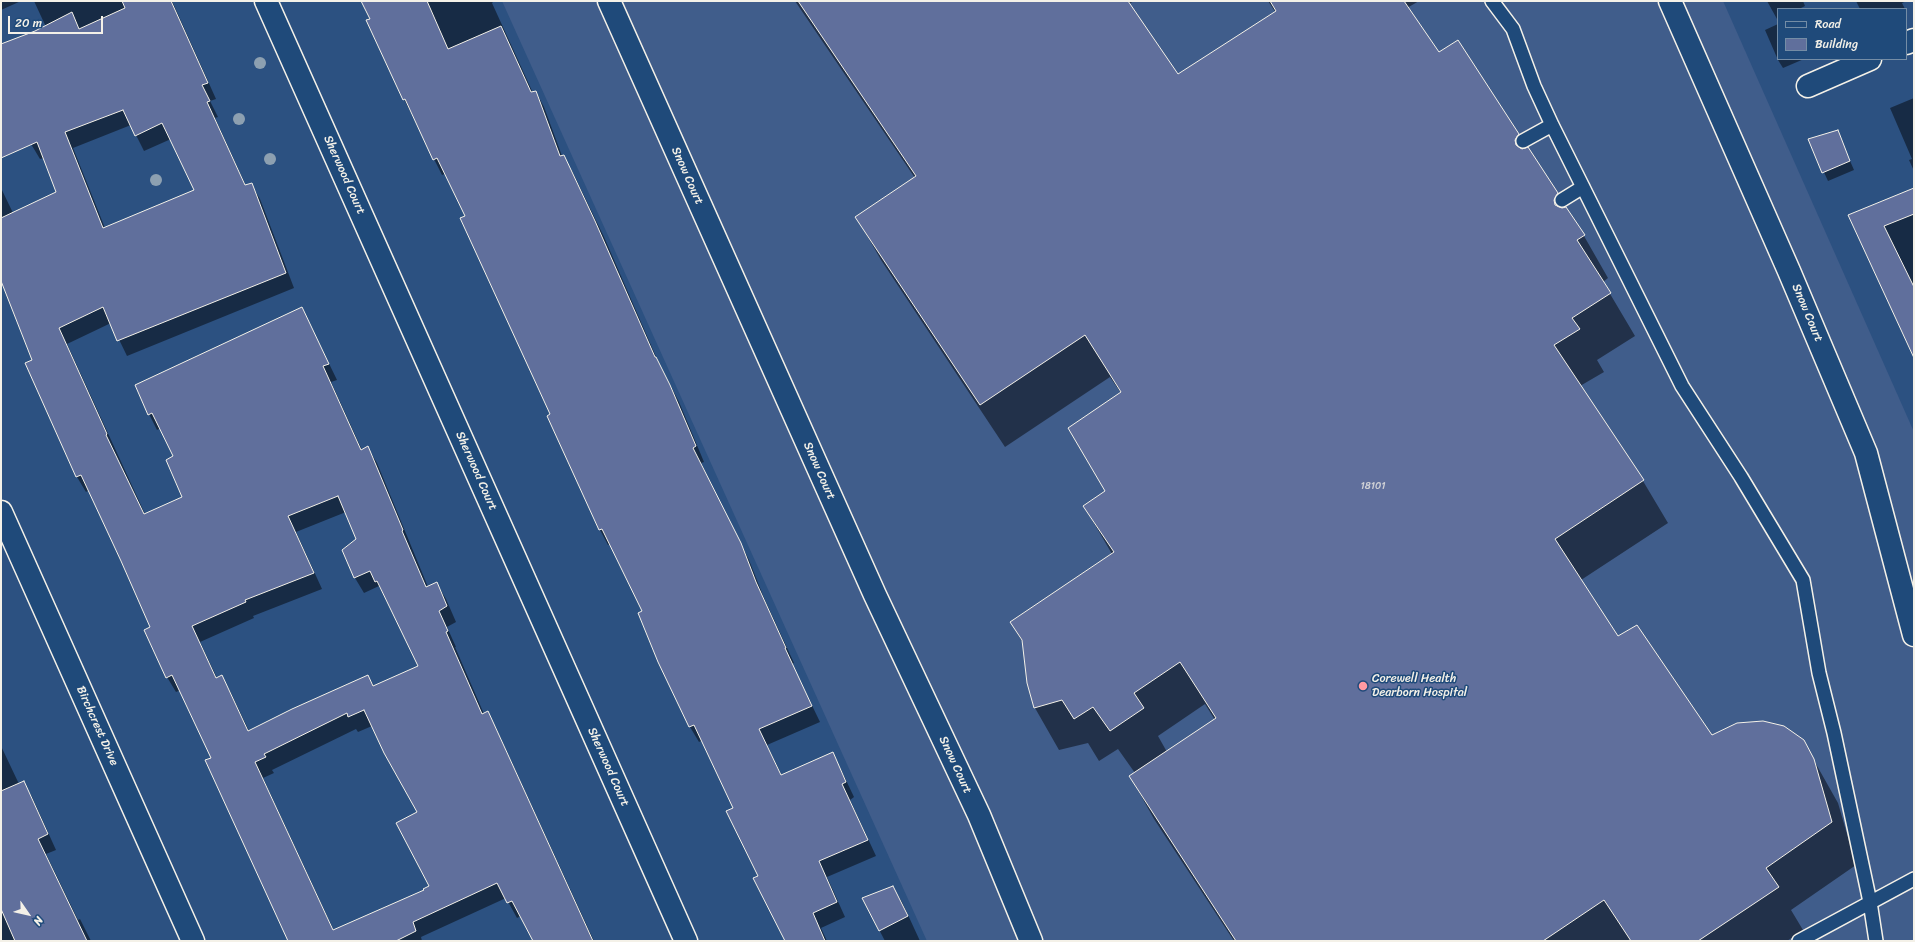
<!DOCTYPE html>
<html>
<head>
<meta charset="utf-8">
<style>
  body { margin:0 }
  #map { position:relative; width:1915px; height:942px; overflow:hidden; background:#2c5181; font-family:Sriracha,sans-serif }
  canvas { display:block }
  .frame { position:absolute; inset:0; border:2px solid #f4f1e8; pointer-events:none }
  .legend { position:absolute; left:1777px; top:8px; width:130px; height:52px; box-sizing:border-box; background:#1f4a7a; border:1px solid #748da6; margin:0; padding:5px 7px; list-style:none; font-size:12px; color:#f4f1e8 }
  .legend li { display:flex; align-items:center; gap:8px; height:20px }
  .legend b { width:20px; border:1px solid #748da6 }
  .north { position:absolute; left:8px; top:894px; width:40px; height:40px; -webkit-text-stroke:3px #1f4a7a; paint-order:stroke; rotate:124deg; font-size:11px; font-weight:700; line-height:16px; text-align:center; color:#f4f1e8 }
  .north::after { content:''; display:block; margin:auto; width:14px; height:18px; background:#f4f1e8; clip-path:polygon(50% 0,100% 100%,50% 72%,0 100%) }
  .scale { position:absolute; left:8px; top:16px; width:95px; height:18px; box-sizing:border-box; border:2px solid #f4f1e8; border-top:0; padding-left:5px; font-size:12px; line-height:14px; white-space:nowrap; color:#f4f1e8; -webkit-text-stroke:3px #1f4a7a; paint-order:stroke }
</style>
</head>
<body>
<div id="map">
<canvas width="1915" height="942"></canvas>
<div class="frame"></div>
<ul class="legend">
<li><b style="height:5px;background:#1f4a7a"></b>Road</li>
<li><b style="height:11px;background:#606f9c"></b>Building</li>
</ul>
<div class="north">N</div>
<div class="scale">20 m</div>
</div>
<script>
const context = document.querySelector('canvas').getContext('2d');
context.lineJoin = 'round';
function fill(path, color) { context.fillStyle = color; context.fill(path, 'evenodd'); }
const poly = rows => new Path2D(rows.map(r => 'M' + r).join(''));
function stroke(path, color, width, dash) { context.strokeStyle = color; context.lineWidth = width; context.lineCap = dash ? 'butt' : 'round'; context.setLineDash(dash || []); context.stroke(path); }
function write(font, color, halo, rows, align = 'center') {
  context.font = font + ' Sriracha,sans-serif'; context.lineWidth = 3; context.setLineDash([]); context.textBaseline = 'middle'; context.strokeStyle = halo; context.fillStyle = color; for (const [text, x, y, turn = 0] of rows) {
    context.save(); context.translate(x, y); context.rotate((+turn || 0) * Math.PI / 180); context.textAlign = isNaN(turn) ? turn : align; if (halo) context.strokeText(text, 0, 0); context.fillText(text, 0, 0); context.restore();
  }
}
fill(poly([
  [502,1,1723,1,1914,432,1914,941,927,941]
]), '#405d8b');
fill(poly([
  [1,1,21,1,1,10],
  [34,1,172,1,216,99,210,101,218,117,215,118,246,186,251,184,260,199,294,288,127,356,111,323,67,344,145,514,183,498,174,457,161,428,157,430,149,414,302,308,337,380,331,382,362,450,368,448,377,463,428,587,437,584,446,599,456,622,447,627,456,647,455,647,484,714,487,712,496,728,594,941,534,941,521,916,517,918,506,898,421,937,422,941,289,941,212,758,181,690,176,692,167,677,151,628,89,490,86,492,77,477,56,430,33,361,1,280,1,188,13,213,58,193,44,158,40,159,31,144,1,73,1,45,46,27],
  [131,125,144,151,171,139,195,191,105,228,73,148],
  [346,512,357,539,343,550,355,578,364,593,379,586,420,667,374,686,368,676,249,731,230,691,221,676,217,678,200,642,254,618,253,616,322,589,296,532],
  [372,726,419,813,430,887,426,891,334,931,263,778,274,773,272,770,356,729,358,732],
  [362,1,494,1,492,3,533,93,536,92,544,107,562,156,572,171,604,237,657,359,679,402,704,462,701,463,749,560,764,598,794,663,792,664,820,722,767,745,782,776,833,753,854,797,850,800,876,856,827,877,845,917,821,928,827,941,786,941,734,808,703,740,699,742,690,727,659,662,643,611,610,544,608,545,600,530,548,416,552,415,466,216,445,174,442,175,404,99],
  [795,1,1134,1,1129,4,1178,76,1276,13,1268,1,1419,1,1407,8,1439,54,1518,134,1584,236,1608,278,1603,282,1635,336,1597,360,1604,372,1580,386,1643,481,1668,523,1581,580,1618,637,1712,736,1803,741,1838,803,1856,865,1791,910,1803,930,1787,941,1234,941,1154,819,1130,776,1135,773,1118,749,1099,761,1088,743,1059,750,1035,708,1028,683,1023,643,1011,622,1112,554,1084,506,1106,491,1121,393,1110,377,1005,447,881,260,857,218,915,178],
  [1205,704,1215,720,1167,752,1158,736],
  [1767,1,1803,1,1805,6,1799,9,1778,9,1777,19],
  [1856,1,1907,1,1902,3,1905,9,1860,9],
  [1778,24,1778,59,1804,59,1783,68,1778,60,1765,30],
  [1914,98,1914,171,1909,160,1912,159,1890,108],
  [1837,131,1854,170,1828,181,1809,140],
  [1914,189,1914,358,1850,216],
  [1,746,19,784,23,782,32,797,56,850,46,854,78,920,80,919,91,941,1,941],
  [893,887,902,902,920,941,885,941,863,899]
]), '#0007');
const building = poly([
  [122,1,171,1,208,83,202,85,210,101,207,102,245,185,252,183,286,273,117,341,103,307,59,328,107,434,106,435,144,514,182,497,166,460,173,456,152,413,148,415,135,385,302,307,329,364,323,366,361,450,368,446,403,530,402,531,426,587,437,582,447,606,439,611,448,631,446,632,482,714,488,711,593,941,533,941,512,901,507,903,497,883,413,922,416,931,396,941,288,941,205,760,211,758,172,675,166,678,144,630,150,627,121,561,81,475,76,477,25,363,32,360,1,281,1,218,56,192,37,142,1,158,1,44,35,31,72,12,79,29,125,8,122,1],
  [123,110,135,136,162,123,194,190,103,228,65,132,123,110],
  [338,496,356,539,342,550,354,578,370,571,375,582,377,581,418,666,373,686,368,675,292,709,248,731,222,675,216,678,192,626,246,602,245,600,314,573,288,516,338,496],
  [364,710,384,753,417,812,396,823,429,886,423,889,424,890,333,930,255,762,266,757,264,754,347,713,348,717,364,710],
  [361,1,427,1,448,49,501,26,531,92,536,91,560,156,564,155,595,221,655,357,656,357,670,385,696,446,693,448,741,543,756,582,786,648,785,648,812,706,759,729,781,775,833,752,846,782,842,784,868,840,819,861,837,902,813,913,825,941,785,941,753,878,758,876,726,811,733,808,694,725,689,727,658,662,638,613,642,611,602,529,599,530,547,416,550,414,460,218,465,216,437,158,433,160,405,99,403,100,366,20,370,19,361,1],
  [798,1,1128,1,1178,74,1276,11,1270,1,1404,1,1439,52,1458,40,1519,134,1515,140,1516,145,1522,149,1528,147,1558,193,1554,200,1555,205,1562,208,1566,207,1585,235,1577,240,1611,293,1572,318,1580,329,1554,345,1644,480,1555,539,1618,636,1637,625,1712,735,1737,723,1763,721,1784,726,1804,740,1814,759,1832,822,1766,868,1779,887,1698,941,1631,941,1604,900,1543,941,1236,941,1129,776,1216,718,1180,662,1134,693,1144,708,1110,731,1093,707,1074,719,1062,700,1034,708,1027,683,1022,640,1010,622,1114,552,1083,506,1105,491,1068,428,1121,392,1085,335,980,405,855,217,916,176,798,1],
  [1838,130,1850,161,1822,173,1808,139,1838,130],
  [1914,188,1914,214,1884,226,1914,287,1914,358,1848,215,1914,188],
  [24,781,48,834,38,839,87,941,15,941,1,909,1,791,24,781],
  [893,886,908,916,879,931,862,898,893,886]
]);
fill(building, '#606f9c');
stroke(building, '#f4f1e8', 1);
const lane = poly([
  [1492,1,1513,29,1534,86,1552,125,1682,386,1741,477,1803,580,1819,673,1834,733,1870,902,1876,941],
  [1523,141,1552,125],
  [1562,200,1583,187],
  [1799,941,1914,879]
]);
const street = poly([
  [266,1,686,941],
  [609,1,875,595,979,815,1031,941],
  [1670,1,1789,271,1866,453,1914,635],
  [1906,43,1914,40],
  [1808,86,1870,59],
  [1,512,193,941]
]);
stroke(lane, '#f4f1e8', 16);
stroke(street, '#f4f1e8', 25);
stroke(lane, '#1f4a7a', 13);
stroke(street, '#1f4a7a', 22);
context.fillStyle = '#8da0b1';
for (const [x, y] of [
  [260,63],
  [239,119],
  [270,159],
  [156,180]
]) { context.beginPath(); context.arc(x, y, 6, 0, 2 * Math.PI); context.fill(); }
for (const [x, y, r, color] of [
  [1363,686,5,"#ff9aa2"]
]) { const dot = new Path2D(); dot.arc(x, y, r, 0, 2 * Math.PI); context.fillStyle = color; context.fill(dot); stroke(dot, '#1f4a7a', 1.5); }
write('10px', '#cfd0d5', null, [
  ["18101",1373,486]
]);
write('12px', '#f4f1e8', '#1f4a7a', [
  ["Sherwood Court",344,175,66],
  ["Snow Court",687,176,66],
  ["Snow Court",1807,313,67],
  ["Sherwood Court",476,471,66],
  ["Snow Court",819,471,66],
  ["Birchcrest Drive",97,726,66],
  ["Snow Court",955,765,65],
  ["Sherwood Court",608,767,66]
]);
write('12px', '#f4f1e8', '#1f4a7a', [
  ["Corewell Health",1372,679],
  ["Dearborn Hospital",1372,693]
], 'left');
</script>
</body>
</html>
